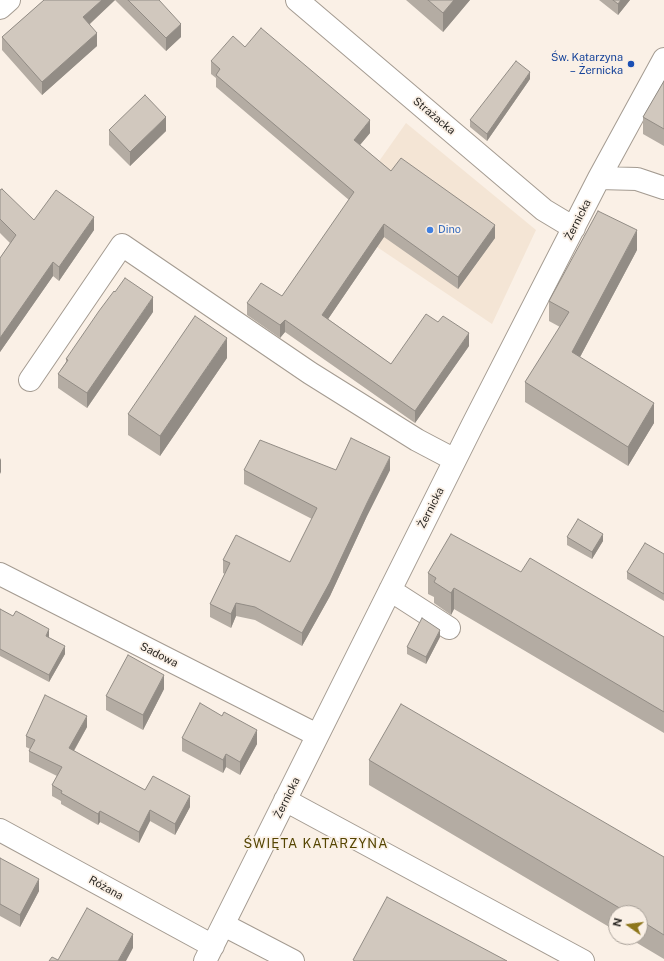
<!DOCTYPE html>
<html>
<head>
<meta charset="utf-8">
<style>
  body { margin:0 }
  #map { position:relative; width:664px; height:961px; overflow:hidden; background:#faf0e6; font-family:"Public Sans",sans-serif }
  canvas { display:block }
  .north { position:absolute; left:608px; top:905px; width:40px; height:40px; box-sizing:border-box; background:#faf0e6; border:1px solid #a7a098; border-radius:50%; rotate:284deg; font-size:11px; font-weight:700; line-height:16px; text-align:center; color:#2b2824 }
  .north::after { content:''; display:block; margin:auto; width:14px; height:18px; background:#8e761b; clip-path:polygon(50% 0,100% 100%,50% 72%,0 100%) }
</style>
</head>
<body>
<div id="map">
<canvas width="664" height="961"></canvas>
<div class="north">N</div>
</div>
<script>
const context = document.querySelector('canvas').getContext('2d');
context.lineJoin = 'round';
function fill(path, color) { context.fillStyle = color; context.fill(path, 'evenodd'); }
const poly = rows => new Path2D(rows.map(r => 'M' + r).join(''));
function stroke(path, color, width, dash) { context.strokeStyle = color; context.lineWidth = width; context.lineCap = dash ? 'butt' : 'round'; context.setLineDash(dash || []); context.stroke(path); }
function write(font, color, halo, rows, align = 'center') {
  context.font = font + ' "Public Sans",sans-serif'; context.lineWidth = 3.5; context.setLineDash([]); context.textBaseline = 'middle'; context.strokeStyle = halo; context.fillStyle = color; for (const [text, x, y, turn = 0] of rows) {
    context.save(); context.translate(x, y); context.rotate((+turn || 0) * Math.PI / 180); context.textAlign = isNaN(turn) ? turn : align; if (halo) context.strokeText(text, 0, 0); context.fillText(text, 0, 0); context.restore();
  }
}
fill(poly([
  [406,123,536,230,492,324,377,247,339,218]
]), '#f4e5d5');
const minor = poly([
  [297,0,544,210,574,228],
  [0,8,9,0],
  [599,178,637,179,664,188],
  [30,380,122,245,310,373,417,440,455,460],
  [0,574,317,735],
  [390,590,449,628],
  [285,800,583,961],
  [0,830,213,946],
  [224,925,293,961],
  [205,961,472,426,599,178,664,59]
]);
stroke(minor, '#a49b91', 24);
stroke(minor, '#fff', 22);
fill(poly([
  [44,0,159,0,181,37,166,51,115,0,90,24,97,46,42,95,2,50,2,37],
  [406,0,470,0,443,32],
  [599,0,630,0,618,15],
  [245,47,370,133,360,145,391,171,495,238,458,289,384,237,328,319,391,364,469,346,415,423,285,332,280,338,247,315,247,303,282,296,349,200,216,87,216,78,211,74,211,61],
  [530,79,487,141,470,127,470,120],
  [664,81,664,146,643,134,643,117],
  [109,130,166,131,130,166,109,145],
  [0,190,34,220,94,230,59,281,53,276,0,352,0,258,10,243,0,233],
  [637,250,580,357,654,423,628,466,525,402,525,382,560,327,549,321,549,301],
  [153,312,87,408,58,388,58,374,66,362,66,359],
  [227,358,160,456,128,435,128,414],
  [244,470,390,470,367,516,330,596,302,646,255,620,236,616,231,628,210,617,210,604,225,574,223,573,223,560,290,562,312,519,244,484],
  [567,537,603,541,592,559,567,545],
  [664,554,664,601,627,579,627,572],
  [521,572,664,637,664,733,454,609,451,615,434,603,434,597,428,594,428,573],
  [0,609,49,636,49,638,65,654,49,682,0,656],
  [440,637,426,664,407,654,407,647],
  [164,689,143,730,106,710,106,696],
  [87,727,74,751,145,790,190,807,175,835,150,821,139,843,100,822,98,825,61,804,61,801,52,796,52,785,57,776,29,762,29,751,30,749,26,747,26,736],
  [182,738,257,744,240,775,226,767,223,773,182,751],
  [369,760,664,857,664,959,627,937,640,937,640,913,616,913,616,931,369,785],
  [0,858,39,891,20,927,0,916]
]), '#b4aca3');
fill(poly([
  [102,0,115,0,83,30,83,17],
  [454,0,470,0,443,32,443,13],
  [621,0,630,0,618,15,618,4],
  [181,24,181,37,166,51,166,38],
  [97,33,97,46,42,95,42,82],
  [530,72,530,79,487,141,487,134],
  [166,117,166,131,130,166,130,152],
  [370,120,370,133,354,152,354,140],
  [94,217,94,230,59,281,59,267],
  [384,224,384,237,322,328,322,315],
  [495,225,495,238,458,289,458,277],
  [637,230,637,250,572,372,572,352],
  [53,262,53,276,0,352,0,338],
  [153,297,153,312,87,408,87,393],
  [285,320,285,332,280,338,280,325],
  [469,333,469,346,415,423,415,411],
  [227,338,227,358,160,456,160,436],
  [654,403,654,423,628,466,628,447],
  [390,457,390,470,367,516,330,596,302,646,302,633],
  [1,458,1,472,0,474,0,460],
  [603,534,603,541,592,559,592,552],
  [454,588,454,609,451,615,451,593],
  [236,603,236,616,231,628,231,614],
  [49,629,49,636,46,643,46,636],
  [440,630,440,637,426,664,426,657],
  [65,646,65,654,49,682,49,675],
  [164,675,164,689,143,730,143,715],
  [87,716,87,727,69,759,69,748],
  [257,730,257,744,240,775,240,762],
  [226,754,226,767,223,773,223,760],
  [190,796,190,807,175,835,175,824],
  [150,810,150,821,139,843,139,832],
  [100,811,100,822,98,825,98,814],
  [39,879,39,891,20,927,20,915],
  [133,934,133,948,126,961,118,961]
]), '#928c85');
const building = poly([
  [44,0,102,0,83,17,97,33,42,82,2,37,44,0],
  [128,0,159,0,181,24,166,38,128,0],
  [428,0,454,0,443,13,428,0],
  [613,0,621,0,618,4,613,0],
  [261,28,370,120,354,140,391,171,401,158,495,225,458,277,384,224,322,315,391,364,426,314,438,322,443,316,469,333,415,411,285,320,280,325,247,303,261,283,282,296,354,192,216,75,220,69,211,61,233,36,245,47,261,28],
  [516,61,530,72,487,134,470,120,516,61],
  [664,81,664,129,643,117,664,81],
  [145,95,166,117,130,152,109,130,145,95],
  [2,189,34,220,56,190,94,217,59,267,53,262,0,338,0,258,16,235,0,219,0,190,2,189],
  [598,211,637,230,572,352,654,403,628,447,525,382,569,312,549,301,598,211],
  [125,278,153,297,87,393,58,374,68,360,66,359,99,311,114,291,115,292,125,278],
  [195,316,227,338,160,436,128,414,195,316],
  [351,438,390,457,367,503,330,582,302,633,255,607,236,603,231,614,210,604,230,563,223,560,236,535,290,562,317,508,244,470,260,440,336,470,351,438],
  [578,519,603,534,592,552,567,537,578,519],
  [451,534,521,572,530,558,664,637,664,712,454,588,451,593,434,582,436,578,428,573,451,534],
  [645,543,664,554,664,594,627,572,645,543],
  [0,609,13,616,16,611,49,629,46,636,65,646,49,675,0,649,0,609],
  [422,618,440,630,426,657,407,647,422,618],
  [128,655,164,675,143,715,106,696,128,655],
  [45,695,87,716,69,748,145,790,153,776,190,796,175,824,150,810,139,832,100,811,98,814,61,793,62,791,52,785,62,767,29,751,35,740,26,736,45,695],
  [200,703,222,716,224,712,257,730,240,762,226,754,223,760,182,738,200,703],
  [401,704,664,857,664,935,640,920,640,913,628,913,369,760,401,704],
  [0,858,39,879,20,915,0,904,0,858],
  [387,897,507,961,355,961,353,960,387,897],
  [87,908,133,934,118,961,49,961,52,957,58,960,87,908]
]);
fill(building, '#d1c8be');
stroke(building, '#928c85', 1);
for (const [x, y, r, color] of [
  [631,64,4,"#1a4fb4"],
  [430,230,4,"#3f7fe0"]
]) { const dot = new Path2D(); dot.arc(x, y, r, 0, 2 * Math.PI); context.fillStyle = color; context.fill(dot); stroke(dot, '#faf0e6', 1.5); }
write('11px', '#164399', '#faf0e6', [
  ["Św. Katarzyna",623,58],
  ["– Żernicka",623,71]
], 'right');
write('11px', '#2b2824', '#faf0e6', [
  ["Strażacka",434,116,40],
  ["Żernicka",578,220,-63],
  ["Żernicka",431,508,-63],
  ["Sadowa",159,655,27],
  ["Żernicka",287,798,-64],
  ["Różana",106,888,29]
]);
write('11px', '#366cbe', '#faf0e6', [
  ["Dino",438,230]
], 'left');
context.letterSpacing = '1px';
write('13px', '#554502', '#faf0e6', [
  ["ŚWIĘTA KATARZYNA",316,844]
]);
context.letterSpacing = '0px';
</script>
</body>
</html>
